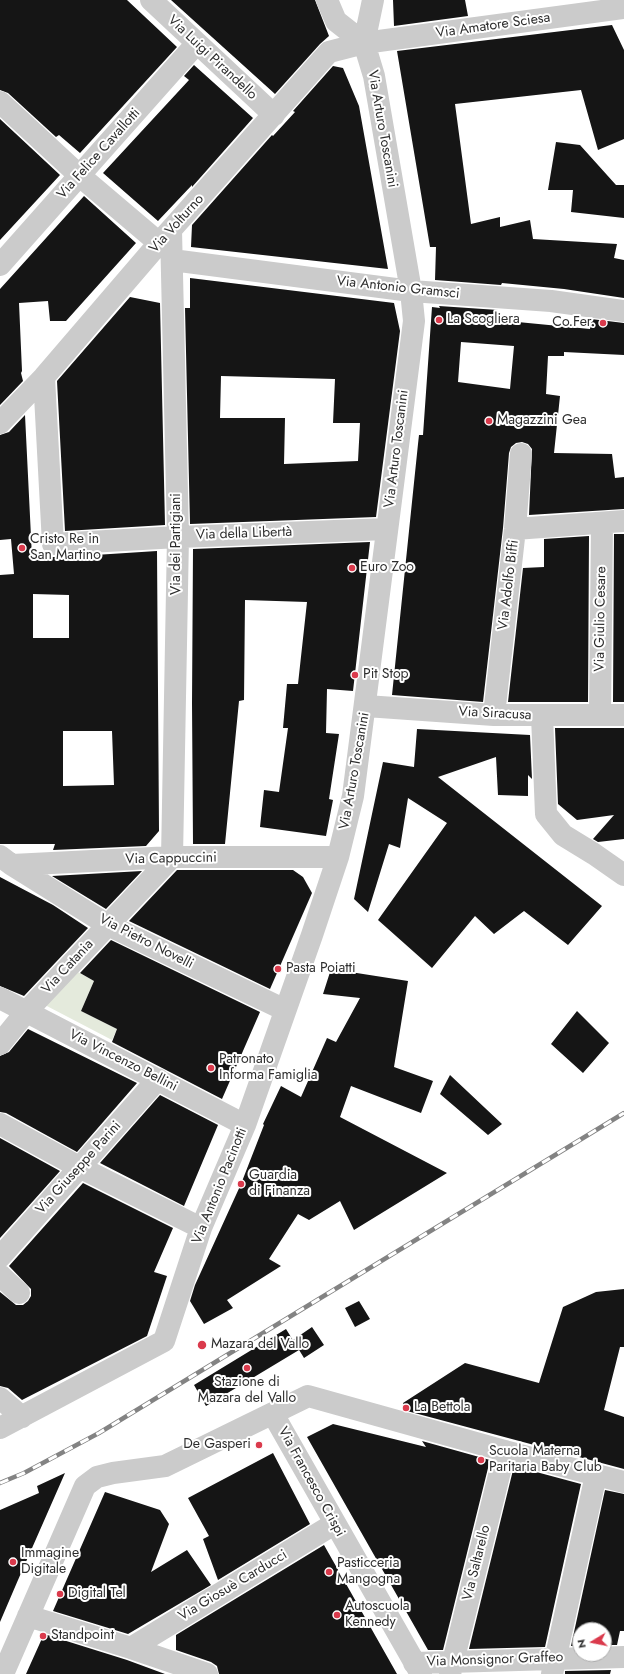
<!DOCTYPE html>
<html>
<head>
<meta charset="utf-8">
<style>
  body { margin:0 }
  #map { position:relative; width:624px; height:1674px; overflow:hidden; background:#fff; font-family:Jost,sans-serif }
  canvas { display:block }
  .north { position:absolute; left:572px; top:1622px; width:40px; height:40px; box-sizing:border-box; background:#fff; border:1px solid #ababab; border-radius:50%; rotate:260deg; font-size:11px; font-weight:700; line-height:16px; text-align:center; color:#2e2e2e }
  .north::after { content:''; display:block; margin:auto; width:14px; height:18px; background:#da3a4c; clip-path:polygon(50% 0,100% 100%,50% 72%,0 100%) }
</style>
</head>
<body>
<div id="map">
<canvas width="624" height="1674"></canvas>
<div class="north">N</div>
</div>
<script>
const context = document.querySelector('canvas').getContext('2d');
context.lineJoin = 'round';
function fill(path, color) { context.fillStyle = color; context.fill(path, 'evenodd'); }
const poly = rows => new Path2D(rows.map(r => 'M' + r).join(''));
function stroke(path, color, width, dash) { context.strokeStyle = color; context.lineWidth = width; context.lineCap = dash ? 'butt' : 'round'; context.setLineDash(dash || []); context.stroke(path); }
function write(font, color, halo, rows, align = 'center') {
  context.font = font + ' Jost,sans-serif'; context.lineWidth = 4; context.setLineDash([]); context.textBaseline = 'middle'; context.strokeStyle = halo; context.fillStyle = color; for (const [text, x, y, turn = 0] of rows) {
    context.save(); context.translate(x, y); context.rotate((+turn || 0) * Math.PI / 180); context.textAlign = isNaN(turn) ? turn : align; if (halo) context.strokeText(text, 0, 0); context.fillText(text, 0, 0); context.restore();
  }
}
fill(poly([
  [76,971,94,981,81,1011,117,1029,112,1040,43,1004]
]), '#e4eadc');
fill(poly([
  [0,0,127,0,177,47,80,153,59,135,56,137,8,93,0,90],
  [171,0,315,0,329,36,320,44,275,94],
  [393,0,465,0,468,16,394,26],
  [612,25,624,50,624,139,598,150,581,90,455,104,471,224,500,217,500,227,530,220,533,239,617,244,614,258,624,260,624,298,564,289,502,283,501,285,435,280,436,247,430,247,397,51],
  [194,65,253,118,192,187,192,185,158,221,103,173,189,80,184,76],
  [333,66,343,68,359,106,388,269,191,247,192,225,272,135,273,136,295,112,293,111],
  [0,119,60,175,0,240],
  [556,142,580,145,616,185,624,185,624,218,571,212,573,190,548,190],
  [84,196,136,243,66,321,50,321,48,301,19,303,22,371,21,373,23,381,0,405,0,289],
  [190,278,394,303,400,331,376,517,190,524,185,308,190,308],
  [221,376,335,379,333,423,360,423,358,461,284,464,285,418,220,418],
  [130,297,160,303,165,525,65,531,57,381],
  [439,306,498,310,497,320,590,329,591,319,624,323,624,355,564,352,564,356,548,356,546,394,560,396,554,453,612,454,615,478,624,477,624,509,529,515,532,449,528,444,522,442,516,443,511,447,509,453,503,528,483,702,392,695,418,444,419,435,423,435,432,307,440,308],
  [461,342,514,346,510,389,458,382],
  [25,415,32,557,64,557,157,551,159,831,146,846,53,850,55,844,0,844,0,575,14,574,11,539,0,540,0,435,9,432],
  [33,594,69,595,69,638,33,638],
  [63,731,112,731,114,785,63,786],
  [614,534,624,534,624,702,613,702],
  [589,536,588,702,508,702,523,568,544,567,544,539],
  [370,542,353,691,327,689,326,733,339,734,329,799,333,800,326,836,260,827,264,790,279,792,288,728,283,728,287,684,298,684,307,602,245,600,244,700,239,701,225,844,193,844,192,703,193,549],
  [555,728,624,728,624,839,598,842,593,839,614,815,577,820,558,804],
  [417,729,530,735,532,779,528,775,528,796,498,795,496,757,438,777,602,906,568,945,524,911,494,934,475,916,432,968,378,920,447,823,408,798,400,848,389,844,368,912,354,899,383,762,414,767],
  [177,870,293,870,303,877,312,893,270,989,129,921],
  [142,871,106,909,52,876],
  [0,877,53,905,88,928,24,996,0,986],
  [111,940,260,1012,222,1099,112,1042,117,1029,81,1011,94,981,80,973],
  [331,969,408,981,394,1067,433,1081,421,1113,351,1086,340,1117,447,1173,354,1230,340,1201,309,1220,298,1214,269,1259,281,1266,227,1300,233,1308,204,1324,190,1301,195,1285,241,1184,264,1125,263,1124,281,1086,301,1097,327,1038,336,1042,360,998,323,994],
  [577,1011,609,1043,583,1073,551,1044],
  [28,1029,137,1083,77,1152,6,1113,0,1112,0,1056,9,1052],
  [450,1075,502,1124,488,1135,440,1094],
  [160,1095,218,1125,184,1206,100,1163],
  [0,1138,60,1171,0,1238],
  [83,1183,173,1228,154,1272,167,1276,147,1336,22,1400,8,1388,0,1386,0,1292,16,1305,23,1305,28,1301,31,1296,31,1289,9,1266],
  [624,1289,624,1347,620,1347,604,1410,624,1417,624,1469,407,1411,403,1403,465,1363,539,1383,563,1307,596,1292],
  [359,1301,370,1319,355,1327,345,1308],
  [312,1327,324,1345,304,1358,293,1340],
  [286,1329,299,1350,206,1406,194,1385],
  [333,1424,426,1447,422,1441,490,1460,443,1650,428,1650,307,1437],
  [273,1453,310,1524,218,1580,203,1539,209,1536,188,1498],
  [514,1466,581,1484,545,1647,469,1649],
  [65,1473,18,1580,0,1622,0,1510,39,1493,37,1486],
  [605,1490,624,1494,624,1631,620,1631,617,1645,604,1645,604,1630,580,1630,580,1646,571,1646],
  [105,1492,160,1510,169,1524,151,1572,187,1550,211,1585,128,1634,53,1611],
  [324,1545,397,1674,219,1674,217,1666,211,1662,176,1650,176,1635],
  [44,1634,127,1660,165,1674,26,1674],
  [611,1670,610,1674,565,1674,565,1671]
]), '#151515');
stroke(poly([
  [151,0,274,115],
  [327,0,336,21,364,43],
  [0,102,80,176,159,243],
  [172,260,411,291,551,301,624,311],
  [0,265,197,43],
  [44,377,53,544,178,537,387,529],
  [0,423,44,377,159,243,329,52,364,43,624,8],
  [515,529,624,521],
  [366,706,494,715,624,715],
  [494,715,515,529,521,454],
  [600,715,602,523],
  [542,716,546,814,563,835,594,854,624,875],
  [0,856,12,865,172,857,338,857],
  [12,865,108,925,285,1010],
  [0,998,245,1125],
  [0,1044,26,1012,172,857,178,537,171,230],
  [0,1124,79,1167,201,1228],
  [0,1257,158,1079],
  [0,1275,19,1293],
  [0,1398,22,1417],
  [273,1414,421,1674],
  [0,1428,164,1341,201,1228,245,1125,312,935,338,857,353,796,414,321,411,291,374,76,364,43,373,0],
  [28,1616,131,1648,207,1674],
  [131,1648,334,1524],
  [414,1663,624,1657],
  [3,1674,85,1486,97,1477,113,1473,165,1466,308,1396,505,1451,624,1482],
  [450,1674,505,1451],
  [552,1674,596,1475]
]), '#cbcbcb', 22);
const rail = poly([
  [0,1483,24,1473,99,1433,624,1113]
]);
stroke(rail, '#838383', 4.5);
stroke(rail, '#fff', 3, [9]);
for (const [x, y, r, color] of [
  [439,320,4,"#da3a4c"],
  [603,323,4,"#da3a4c"],
  [489,421,4,"#da3a4c"],
  [22,548,4,"#da3a4c"],
  [352,568,4,"#da3a4c"],
  [355,675,4,"#da3a4c"],
  [278,969,4,"#da3a4c"],
  [211,1068,4,"#da3a4c"],
  [241,1184,4,"#da3a4c"],
  [202,1345,5,"#da3a4c"],
  [247,1368,4,"#da3a4c"],
  [406,1408,4,"#da3a4c"],
  [259,1445,4,"#da3a4c"],
  [481,1460,4,"#da3a4c"],
  [13,1562,4,"#da3a4c"],
  [329,1572,4,"#da3a4c"],
  [60,1594,4,"#da3a4c"],
  [337,1615,4,"#da3a4c"],
  [43,1636,4,"#da3a4c"]
]) { const dot = new Path2D(); dot.arc(x, y, r, 0, 2 * Math.PI); context.fillStyle = color; context.fill(dot); stroke(dot, '#fff', 1.5); }
write('14px', '#2e2e2e', '#fff', [
  ["Via Amatore Sciesa",493,26,-8],
  ["Via Luigi Pirandello",212,58,43],
  ["Via Arturo Toscanini",382,129,80],
  ["Via Felice Cavallotti",99,154,-48],
  ["Via Volturno",177,224,-48],
  ["Via Antonio Gramsci",398,288,6],
  ["Via Arturo Toscanini",397,449,-83],
  ["Via della Libertà",244,534,-2],
  ["Via dei Partigiani",177,544,-90],
  ["Via Adolfo Biffi",509,585,-83],
  ["Via Giulio Cesare",601,619,-89],
  ["Via Siracusa",495,714,3],
  ["Via Arturo Toscanini",355,771,-80],
  ["Via Cappuccini",171,859,-1],
  ["Via Pietro Novelli",146,942,27],
  ["Via Catania",68,967,-47],
  ["Via Vincenzo Bellini",123,1061,27],
  ["Via Giuseppe Parini",79,1168,-48],
  ["Via Antonio Pacinotti",220,1186,-68],
  ["Via Francesco Crispi",311,1482,61],
  ["Via Saltarello",477,1563,-76],
  ["Via Giosuè Carducci",233,1586,-31],
  ["Via Monsignor Graffeo",495,1660,-2]
]);
write('14px', '#2e2e2e', '#fff', [
  ["La Scogliera",447,320],
  ["Co.Fer.",595,323,"right"],
  ["Magazzini Gea",497,421],
  ["Cristo Re in",30,540],
  ["San Martino",30,556],
  ["Euro Zoo",360,568],
  ["Pit Stop",363,675],
  ["Pasta Poiatti",286,969],
  ["Patronato",219,1060],
  ["Informa Famiglia",219,1076],
  ["Guardia",249,1176],
  ["di Finanza",249,1192],
  ["Mazara del Vallo",211,1345],
  ["Stazione di",247,1383,"center"],
  ["Mazara del Vallo",247,1399,"center"],
  ["La Bettola",414,1408],
  ["De Gasperi",251,1445,"right"],
  ["Scuola Materna",489,1452],
  ["Paritaria Baby Club",489,1468],
  ["Immagine",21,1554],
  ["Digitale",21,1570],
  ["Pasticceria",337,1564],
  ["Mangogna",337,1580],
  ["Digital Tel",68,1594],
  ["Autoscuola",345,1607],
  ["Kennedy",345,1623],
  ["Standpoint",51,1636]
], 'left');
</script>
</body>
</html>
